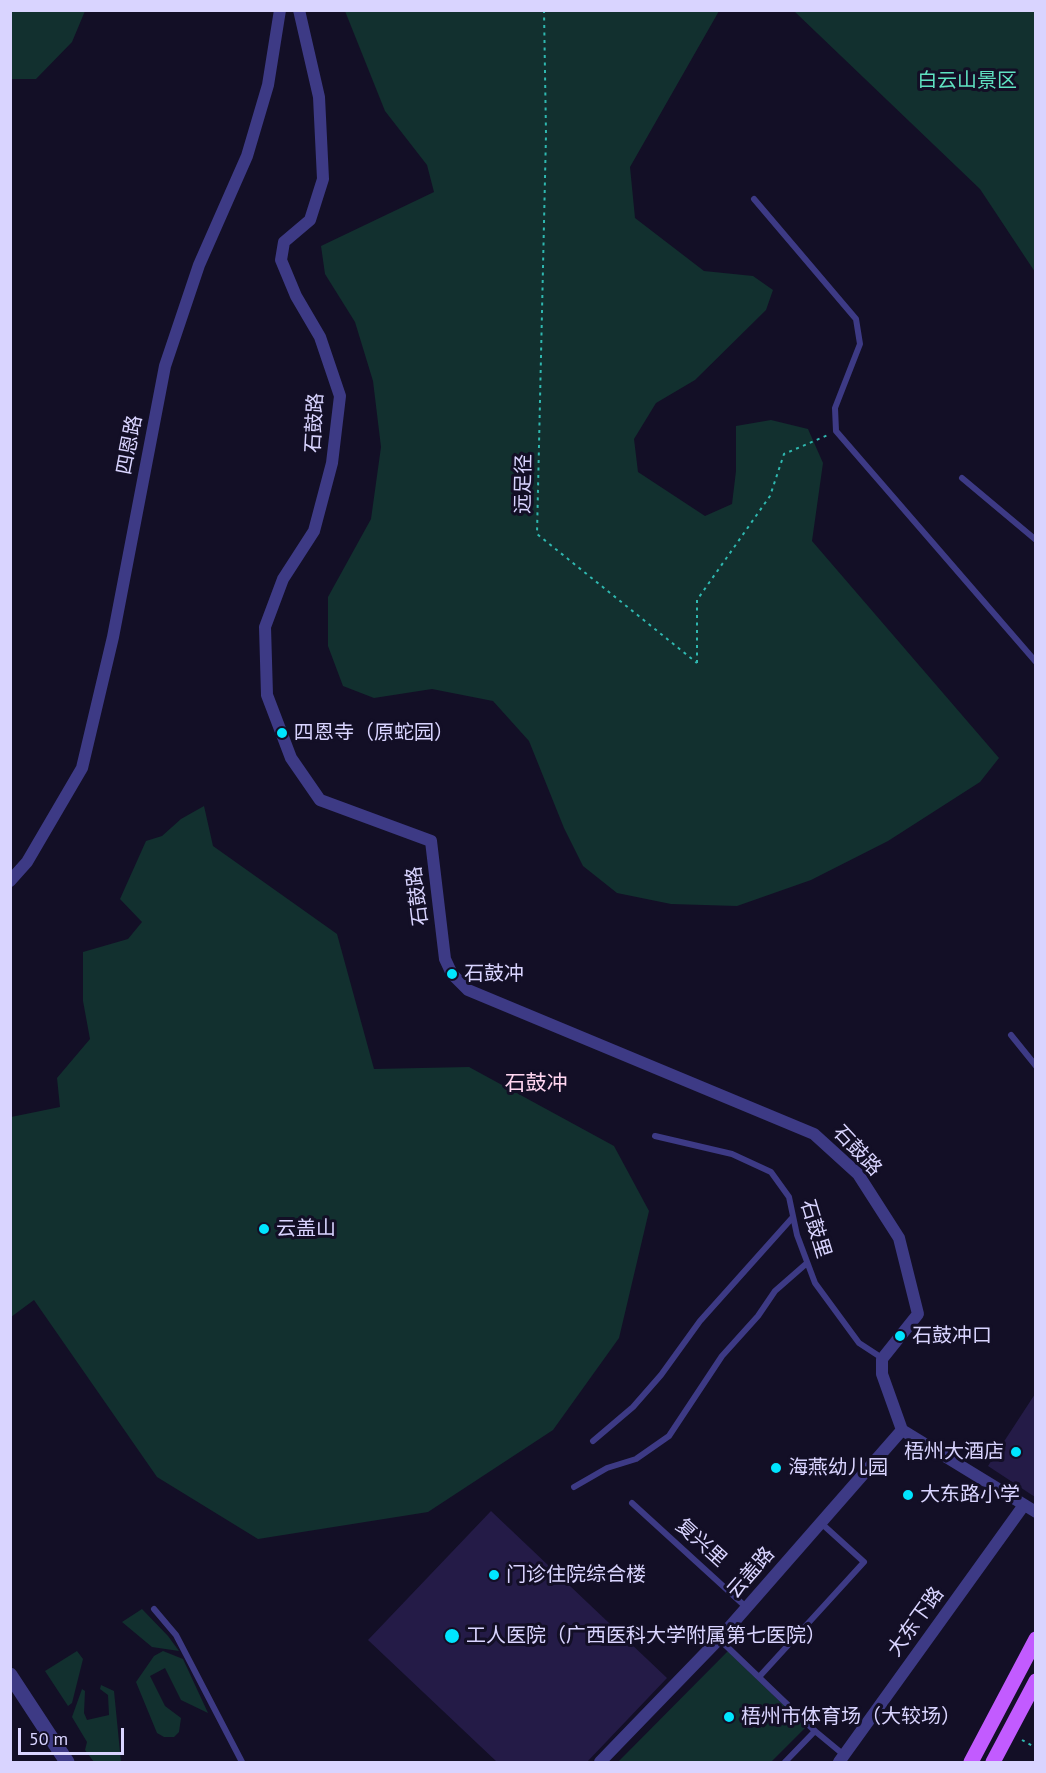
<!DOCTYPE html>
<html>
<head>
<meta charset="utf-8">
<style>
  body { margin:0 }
  #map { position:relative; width:1046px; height:1773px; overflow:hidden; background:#130f26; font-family:"PT Sans",sans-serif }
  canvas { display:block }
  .frame { position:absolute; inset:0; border:12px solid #d9d4ff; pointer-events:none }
  .scale { position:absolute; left:18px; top:1728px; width:106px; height:27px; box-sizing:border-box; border:3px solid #d9d4ff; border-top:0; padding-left:8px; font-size:18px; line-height:21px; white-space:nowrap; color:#d9d4ff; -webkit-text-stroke:4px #130f26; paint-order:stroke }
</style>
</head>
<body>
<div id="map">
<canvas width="1046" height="1773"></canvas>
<div class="frame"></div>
<div class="scale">50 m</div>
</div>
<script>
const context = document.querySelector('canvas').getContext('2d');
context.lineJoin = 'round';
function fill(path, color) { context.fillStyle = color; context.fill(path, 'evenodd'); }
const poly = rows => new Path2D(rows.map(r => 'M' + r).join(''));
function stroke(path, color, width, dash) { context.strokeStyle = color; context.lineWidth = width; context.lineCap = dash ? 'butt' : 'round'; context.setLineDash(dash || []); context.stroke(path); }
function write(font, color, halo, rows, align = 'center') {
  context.font = font + ' "PT Sans","Noto Sans SC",sans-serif'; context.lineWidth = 6; context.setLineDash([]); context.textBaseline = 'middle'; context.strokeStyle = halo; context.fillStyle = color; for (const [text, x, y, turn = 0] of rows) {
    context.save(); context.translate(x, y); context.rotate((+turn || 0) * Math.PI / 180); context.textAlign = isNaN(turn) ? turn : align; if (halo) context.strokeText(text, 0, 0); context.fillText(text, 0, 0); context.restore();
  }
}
fill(poly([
  [10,11,11,10,85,11,72,42,36,79,11,79],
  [345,11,719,11,630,167,635,218,704,271,753,276,773,290,766,310,695,380,656,403,634,439,638,472,705,516,732,504,736,471,736,426,771,420,808,429,823,463,812,541,999,758,980,782,888,841,811,880,737,906,671,904,617,893,583,866,564,828,529,741,493,701,432,689,374,698,343,686,328,646,328,597,371,519,381,447,373,381,355,322,325,274,321,246,434,192,427,165,385,111],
  [794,11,1035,11,1035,272,980,189],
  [204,806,213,846,337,934,374,1069,469,1067,614,1146,649,1211,619,1338,553,1430,428,1512,258,1539,157,1477,34,1300,11,1317,11,1117,60,1107,57,1078,90,1039,83,1001,83,952,128,939,142,922,120,899,146,841,162,836,181,819],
  [142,1609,168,1636,179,1651,152,1647,122,1622],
  [77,1651,83,1659,72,1703,68,1706,45,1671],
  [163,1651,183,1659,208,1713,181,1700,165,1668,150,1676,165,1706,181,1718,179,1732,174,1737,164,1737,157,1733,136,1682,154,1656],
  [728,1651,806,1727,771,1762,618,1762],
  [101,1685,114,1691,121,1762,94,1762,85,1750,87,1742,72,1717,82,1689,85,1691,84,1713,87,1720,109,1715,108,1695,100,1689]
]), '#12302f');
fill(poly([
  [1035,1394,1035,1497,988,1466],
  [491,1511,667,1678,587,1762,497,1762,368,1640]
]), '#241b47');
stroke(poly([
  [544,10,546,134,537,534,697,663],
  [697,663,697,600,770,496,784,454,828,435],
  [1022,1740,1036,1748]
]), '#2fb8b0', 2, [3, 4.5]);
stroke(poly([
  [754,199,856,319,860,344,835,408,836,431,1036,662],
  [962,478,1036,540],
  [1011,1035,1036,1066],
  [655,1136,732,1154,771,1172,789,1197,797,1235,815,1283,859,1343,882,1358],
  [593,1441,633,1407,661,1375,700,1321,793,1217],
  [574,1487,607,1468,636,1459,669,1436,722,1356,758,1316,775,1291,807,1263],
  [632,1503,746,1607],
  [154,1609,176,1635,242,1762],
  [719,1639,815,1731,844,1755],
  [759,1677,864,1562,821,1523],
  [785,1762,815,1731]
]), '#3d3a85', 6);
stroke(poly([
  [299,10,319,97,323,179,310,220,284,242,281,260,296,296,320,337,340,396,332,463,314,531,283,579,265,627,267,695,291,758,320,800,431,841,445,959,452,974,468,990,814,1134,858,1174,899,1238,918,1314,882,1359,882,1374,902,1430,1036,1512],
  [10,881,27,862,82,768,113,637,165,366,199,265,247,156,268,85,280,10],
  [600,1762,719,1639,902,1430],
  [839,1762,1024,1505]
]), '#3d3a85', 12);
stroke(poly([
  [10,1675,67,1762]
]), '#3d3a85', 15);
stroke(poly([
  [971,1762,1036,1639],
  [993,1762,1036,1681]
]), '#c25bff', 15);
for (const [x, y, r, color] of [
  [282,733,6,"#00e5ff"],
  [452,974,6,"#00e5ff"],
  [264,1229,6,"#00e5ff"],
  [900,1336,6,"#00e5ff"],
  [1016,1452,6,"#00e5ff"],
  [776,1468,6,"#00e5ff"],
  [908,1495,6,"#00e5ff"],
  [494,1575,6,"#00e5ff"],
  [452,1636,8,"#00e5ff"],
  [729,1717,6,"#00e5ff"]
]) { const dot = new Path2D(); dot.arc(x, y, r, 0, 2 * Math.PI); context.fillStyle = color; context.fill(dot); stroke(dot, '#130f26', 2); }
write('20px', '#5fe0c0', '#130f26', [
  ["白云山景区",967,81]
]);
write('20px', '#d9d4ff', '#130f26', [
  ["石鼓路",315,423,-87],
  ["四恩路",130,445,-79],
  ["远足径",524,484,-89],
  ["石鼓路",418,896,-97],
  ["石鼓路",857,1151,47],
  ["石鼓里",815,1229,73],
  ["复兴里",701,1543,42],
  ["云盖路",751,1573,-49],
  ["大东下路",916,1622,-54]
]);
write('20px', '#d9d4ff', '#130f26', [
  ["四恩寺（原蛇园）",294,733],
  ["石鼓冲",464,974],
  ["云盖山",276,1229],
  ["石鼓冲口",912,1336],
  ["梧州大酒店",1004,1452,"right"],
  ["海燕幼儿园",788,1468],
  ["大东路小学",920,1495],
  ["门诊住院综合楼",506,1575],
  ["工人医院（广西医科大学附属第七医院）",466,1636],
  ["梧州市体育场（大较场）",741,1717]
], 'left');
write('21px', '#ffd6f0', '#130f26', [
  ["石鼓冲",536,1084]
]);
</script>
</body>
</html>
